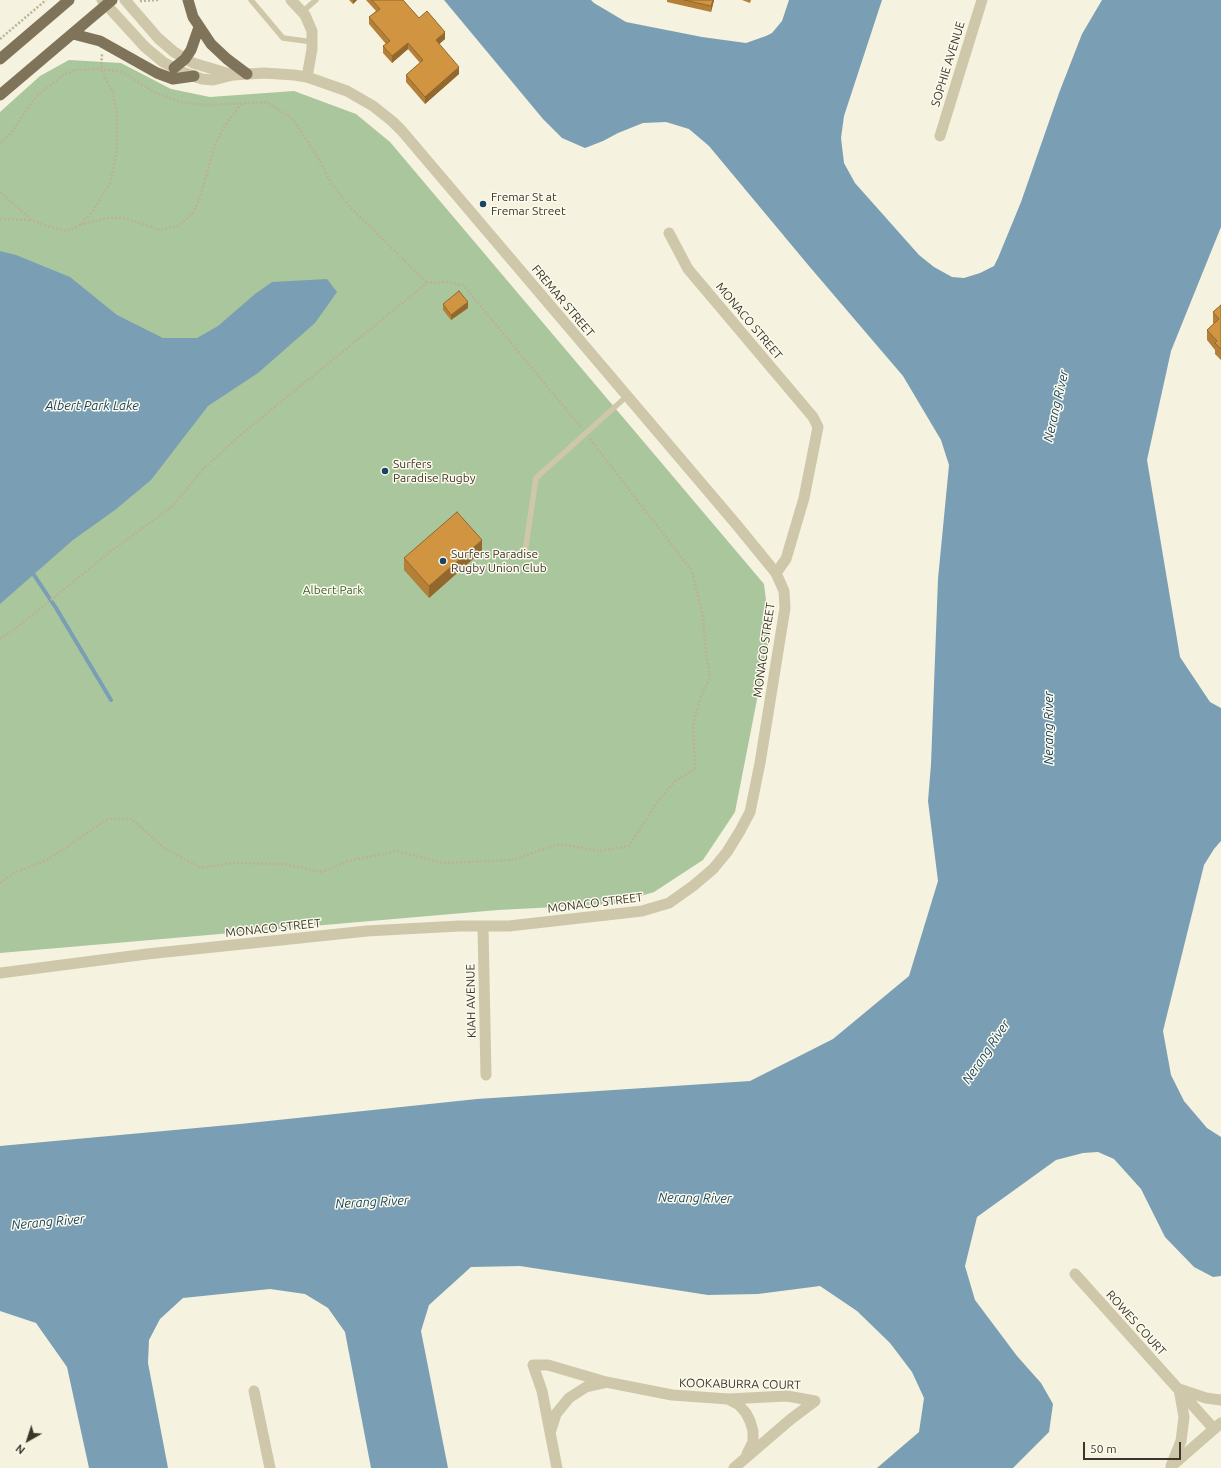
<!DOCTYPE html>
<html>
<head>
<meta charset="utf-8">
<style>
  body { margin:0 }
  #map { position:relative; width:1221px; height:1468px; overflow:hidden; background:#f5f2df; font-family:Ubuntu,sans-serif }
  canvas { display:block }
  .north { position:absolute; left:8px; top:1420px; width:40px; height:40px; -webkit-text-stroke:3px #fcfaec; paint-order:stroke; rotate:219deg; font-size:11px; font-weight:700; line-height:16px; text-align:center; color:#3c3529 }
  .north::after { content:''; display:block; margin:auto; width:14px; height:18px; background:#3c3529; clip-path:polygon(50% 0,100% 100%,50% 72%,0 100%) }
  .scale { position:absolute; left:1083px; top:1442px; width:98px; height:18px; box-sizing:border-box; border:2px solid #3c3529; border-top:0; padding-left:5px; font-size:12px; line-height:14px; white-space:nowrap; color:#3c3529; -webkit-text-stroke:3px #fcfaec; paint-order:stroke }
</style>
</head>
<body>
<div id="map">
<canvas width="1221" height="1468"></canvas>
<div class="north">N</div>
<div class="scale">50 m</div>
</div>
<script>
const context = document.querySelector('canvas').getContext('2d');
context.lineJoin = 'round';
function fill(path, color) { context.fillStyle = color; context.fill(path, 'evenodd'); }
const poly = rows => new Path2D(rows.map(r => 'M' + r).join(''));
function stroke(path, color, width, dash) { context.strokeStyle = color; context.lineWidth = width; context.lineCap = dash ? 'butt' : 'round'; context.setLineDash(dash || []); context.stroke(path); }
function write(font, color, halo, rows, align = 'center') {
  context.font = font + ' Ubuntu,sans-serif'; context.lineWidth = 3; context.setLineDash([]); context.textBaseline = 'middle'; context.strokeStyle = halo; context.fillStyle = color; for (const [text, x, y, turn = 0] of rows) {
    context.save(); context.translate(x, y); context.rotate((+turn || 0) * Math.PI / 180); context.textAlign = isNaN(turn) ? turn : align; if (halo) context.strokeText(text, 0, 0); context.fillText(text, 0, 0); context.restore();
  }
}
fill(poly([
  [69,60,121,63,171,89,210,97,294,91,356,114,390,142,764,584,770,633,735,812,703,860,654,892,614,904,498,910,0,953,0,112,40,76]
]), '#aac69d');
fill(poly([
  [444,0,591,0,594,3,626,22,702,37,746,43,766,36,772,33,782,21,789,0,882,0,844,116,841,138,844,163,855,183,919,255,934,267,952,277,964,278,980,273,994,266,998,258,1021,202,1059,93,1082,34,1102,0,1221,0,1221,227,1171,351,1147,460,1180,657,1210,702,1221,708,1221,841,1214,849,1204,865,1163,1031,1171,1075,1184,1101,1207,1128,1221,1137,1221,1276,1213,1277,1194,1267,1165,1237,1141,1189,1114,1159,1098,1152,1083,1153,1056,1160,977,1217,965,1266,975,1300,1017,1356,1041,1383,1053,1404,1049,1432,1013,1468,877,1468,919,1432,924,1398,912,1372,890,1343,857,1311,820,1286,758,1294,708,1295,520,1266,471,1267,429,1305,421,1331,448,1468,371,1468,345,1332,328,1308,305,1294,270,1289,183,1298,160,1319,149,1340,148,1363,168,1468,89,1468,67,1367,36,1323,0,1311,0,1146,240,1124,477,1099,750,1081,833,1039,909,976,938,881,928,801,931,764,938,579,949,465,941,440,903,376,809,266,709,146,689,129,666,122,643,123,618,133,603,141,585,148,562,138,543,119],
  [0,251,16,255,70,277,117,315,163,338,197,338,218,326,255,294,272,282,327,279,337,292,315,323,258,373,208,406,151,480,115,510,73,540,0,604]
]), '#7a9fb5');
stroke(poly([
  [34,575,56,608,111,700]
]), '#7a9fb5', 4);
stroke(poly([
  [140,1,158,0],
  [0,39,46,0],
  [0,143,11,133,32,102,38,95,63,75,75,70,101,69,122,72,154,92,180,102,194,104,207,105,267,102,293,119,318,158,332,184,347,204,427,283],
  [0,192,32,220,50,227,67,231,80,225,94,209,110,183,117,149,117,116,113,93,101,69,102,54],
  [0,219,32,220],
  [80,225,107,218,124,218,161,230,178,226,192,214,199,200,215,145,224,127,241,104],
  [0,639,15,629,111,551,173,506,202,470,239,436,427,283,445,282,463,285,581,427],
  [0,883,16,872,47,860,108,819,132,819,164,848,201,868,232,863,284,864,321,872,349,861,397,851,444,863,511,860,560,844,599,851,629,846,658,801,675,781,695,769,693,726,700,698,710,678,706,653,703,617,692,571,590,439]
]), '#bbb293', 2.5, [2, 2]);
stroke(poly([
  [251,0,283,38,313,42],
  [302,12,316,0],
  [525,552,536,478,627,396]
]), '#cfc7a9', 5.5);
stroke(poly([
  [291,0,305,15,312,31,312,49,307,77],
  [940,136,982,0],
  [669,233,688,269,813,417,818,427,804,498,786,559,776,573],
  [483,927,486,1075],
  [1075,1274,1214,1429],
  [254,1391,270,1468],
  [728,1399,739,1405,746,1413,750,1421,753,1431,753,1442,747,1454],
  [551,1430,556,1414,569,1398,586,1387,604,1383],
  [1174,1464,1221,1423],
  [1171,1466,1181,1441,1184,1417,1179,1389,1206,1398,1221,1400],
  [557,1468,542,1391,533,1365,548,1365,606,1382,672,1395,728,1399,787,1396,815,1401],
  [734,1468,791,1419,815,1401]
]), '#cfc7a9', 11);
stroke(poly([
  [125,0,158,38,174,52,193,63,233,75],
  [0,973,147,954,367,931,459,926,509,926,642,911,669,903,693,886,713,869,727,852,740,831,750,812,760,763,785,608,784,591,776,573,736,524,402,131,392,121,373,106,347,91,307,77,294,75,264,73,233,75,213,80,202,79,182,72,163,62,145,47,102,0]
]), '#cfc7a9', 11);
stroke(poly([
  [188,0,193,17,211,44,227,59,247,74],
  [73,34,100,41,157,73,173,79,194,76],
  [0,59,69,0],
  [174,68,185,59,191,50,199,27],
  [0,95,112,0]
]), '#7f7359', 11);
fill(poly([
  [349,0,357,0,353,4],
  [366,0,403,0,419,18,445,39,439,44,459,74,425,104,406,82,406,75,420,63,408,49,392,63,383,53,383,46,386,44,369,24,369,17,376,11],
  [667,0,714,0,711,12,667,2],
  [742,0,751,0,750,3],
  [443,304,468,308,451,320,443,310],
  [1221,305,1221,360,1215,354,1215,350,1207,340,1207,330,1214,323,1213,323,1213,312],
  [482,551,429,598,404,570,404,558]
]), '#b48038');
fill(poly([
  [353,0,357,0,353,4],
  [713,0,714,0,711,12,711,6],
  [445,32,445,39,436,47,436,40],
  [408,43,408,49,392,63,392,56],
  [459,67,459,74,425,104,425,97],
  [468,302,468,308,451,320,451,315],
  [482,540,482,551,429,598,429,586]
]), '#92682e');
const building = poly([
  [372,0,403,0,419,18,427,11,445,32,436,40,459,67,425,97,406,75,423,60,408,43,392,56,383,46,390,41,369,17,380,9,372,0],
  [684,0,713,0,711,6,684,0],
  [459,291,468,302,451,315,443,304,459,291],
  [1221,305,1221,349,1215,343,1217,341,1207,330,1219,319,1213,312,1221,305],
  [457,512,482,540,429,586,404,558,457,512]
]);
fill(building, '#d19541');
stroke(building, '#92682e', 1);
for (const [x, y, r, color] of [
  [483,204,4,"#1a4562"],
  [385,471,4,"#1a4562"],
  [443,561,4,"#1a4562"]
]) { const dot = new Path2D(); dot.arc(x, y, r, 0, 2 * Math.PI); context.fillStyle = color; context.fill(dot); stroke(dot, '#fcfaec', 1.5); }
write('12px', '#3c3529', '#fcfaec', [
  ["SOPHIE AVENUE",948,64,-73],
  ["FREMAR STREET",563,301,50],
  ["MONACO STREET",749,321,50],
  ["MONACO STREET",764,650,-82],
  ["MONACO STREET",595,903,-7],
  ["MONACO STREET",273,928,-6],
  ["KIAH AVENUE",471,1001,-91],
  ["ROWES COURT",1136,1323,48],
  ["KOOKABURRA COURT",740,1384,1]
]);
write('12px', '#3c3529', '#fcfaec', [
  ["Fremar St at",491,197],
  ["Fremar Street",491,211],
  ["Surfers",393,464],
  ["Paradise Rugby",393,478],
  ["Surfers Paradise",451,554],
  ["Rugby Union Club",451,568]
], 'left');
write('12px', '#395d2a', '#fcfaec', [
  ["Albert Park",333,590]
]);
write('italic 13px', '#1a4562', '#fcfaec', [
  ["Albert Park Lake",92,406],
  ["Nerang River",1056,406,-77],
  ["Nerang River",1049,728,-90],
  ["Nerang River",986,1052,-56],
  ["Nerang River",695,1198,1],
  ["Nerang River",372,1202,-3],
  ["Nerang River",48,1222,-5]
]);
</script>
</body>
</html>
